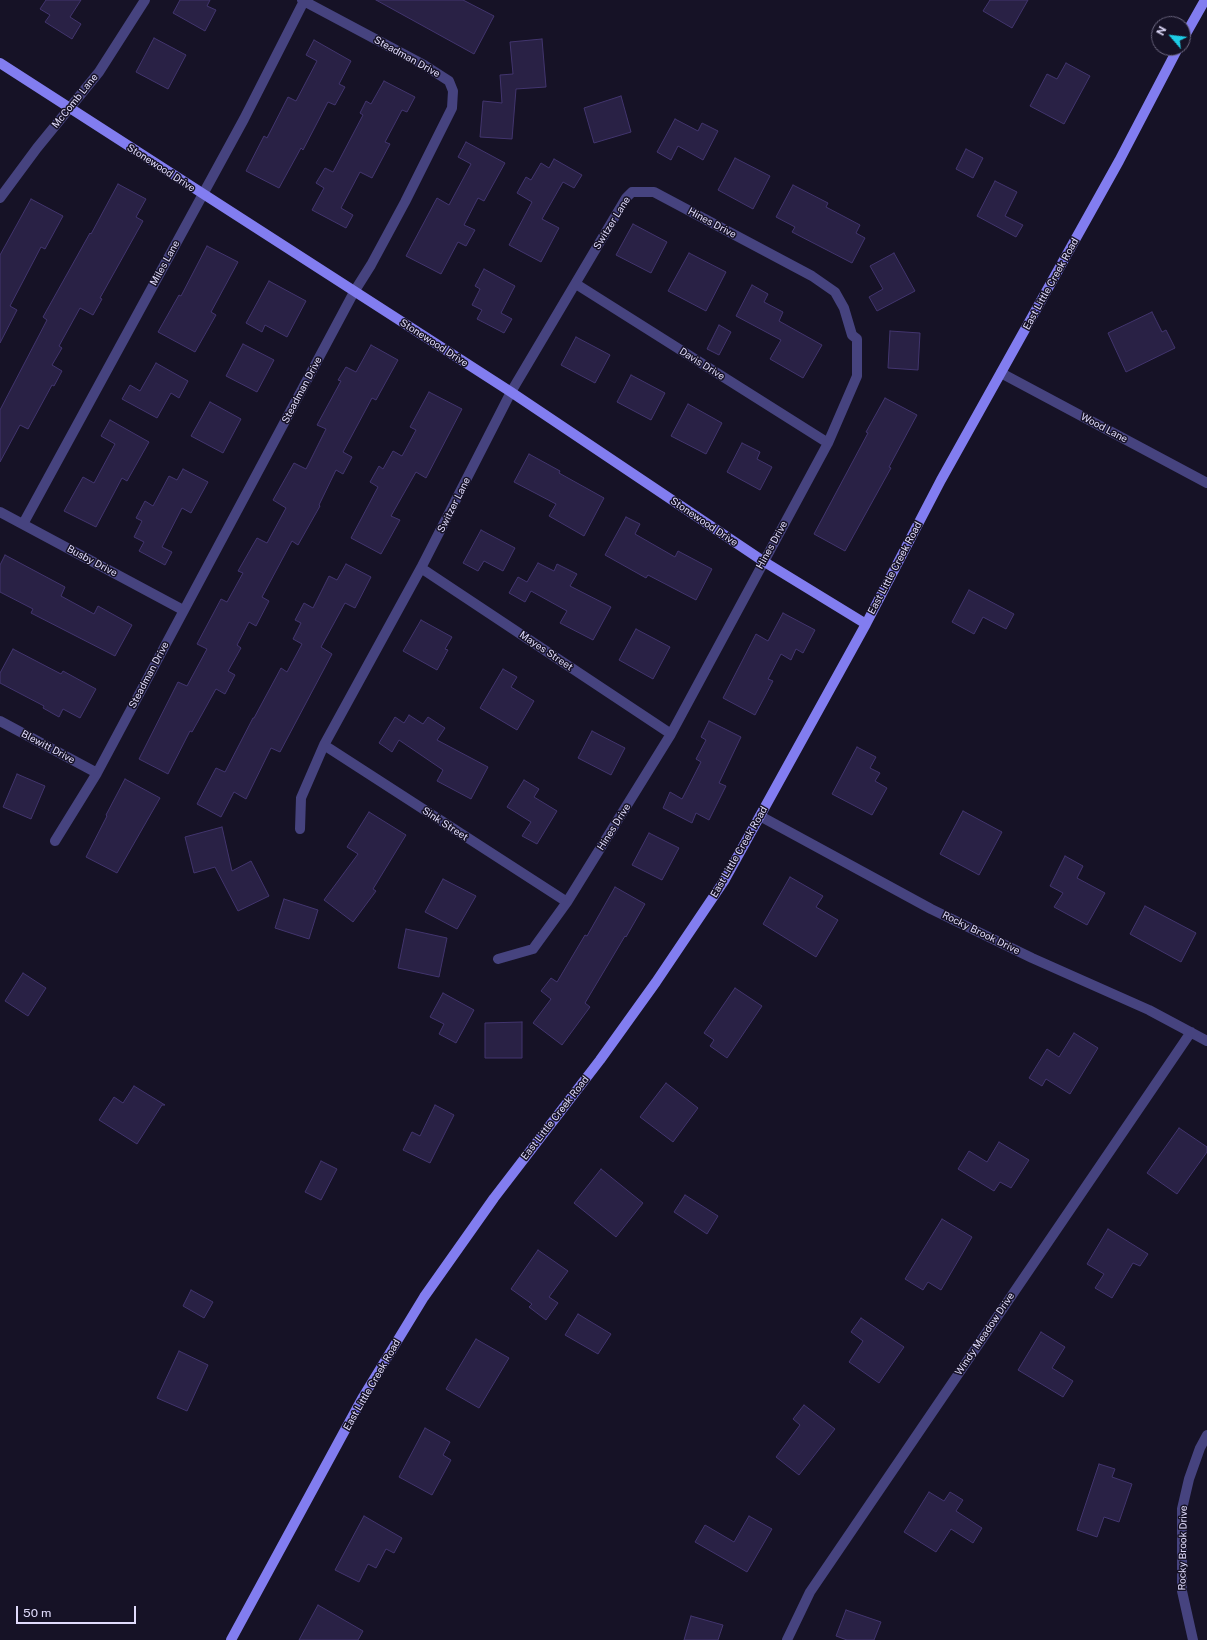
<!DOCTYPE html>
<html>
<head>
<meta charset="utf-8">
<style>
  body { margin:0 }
  #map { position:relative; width:1207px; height:1640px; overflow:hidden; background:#161226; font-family:"Public Sans",sans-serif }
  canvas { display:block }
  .north { position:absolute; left:1151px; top:16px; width:40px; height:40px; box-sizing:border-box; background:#161226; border:1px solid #67627b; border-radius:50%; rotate:298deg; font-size:11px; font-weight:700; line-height:16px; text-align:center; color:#e0dbfb }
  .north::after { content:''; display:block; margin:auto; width:14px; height:18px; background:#1dcde5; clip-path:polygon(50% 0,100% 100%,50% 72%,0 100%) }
  .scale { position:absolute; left:16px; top:1606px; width:120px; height:18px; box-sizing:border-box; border:2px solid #e0dbfb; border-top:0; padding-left:5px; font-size:12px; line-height:14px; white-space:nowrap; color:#e0dbfb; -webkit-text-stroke:3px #161226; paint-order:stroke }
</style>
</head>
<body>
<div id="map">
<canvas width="1207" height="1640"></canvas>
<div class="north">N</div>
<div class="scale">50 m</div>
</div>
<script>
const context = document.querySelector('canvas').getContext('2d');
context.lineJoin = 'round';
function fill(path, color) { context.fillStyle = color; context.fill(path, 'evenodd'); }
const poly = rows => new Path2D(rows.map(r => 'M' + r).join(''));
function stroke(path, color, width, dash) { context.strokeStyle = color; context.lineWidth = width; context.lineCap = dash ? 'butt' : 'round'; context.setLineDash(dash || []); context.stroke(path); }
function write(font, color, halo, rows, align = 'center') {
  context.font = font + ' "Public Sans",sans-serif'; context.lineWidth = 3; context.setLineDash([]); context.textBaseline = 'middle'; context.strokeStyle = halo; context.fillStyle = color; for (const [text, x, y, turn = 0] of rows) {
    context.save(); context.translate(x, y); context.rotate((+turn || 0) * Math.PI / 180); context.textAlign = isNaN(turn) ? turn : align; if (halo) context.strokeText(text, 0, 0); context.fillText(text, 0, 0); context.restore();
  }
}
const building = poly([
  [46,0,81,0,70,17,81,24,72,39,45,22,50,15,40,9,46,0],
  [180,0,210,0,207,6,216,10,205,31,173,13,180,0],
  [376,0,463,0,494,16,474,54,376,0],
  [990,0,1028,0,1012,28,983,11,990,0],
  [154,38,186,55,168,89,136,72,154,38],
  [542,39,546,87,516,89,512,139,480,137,483,101,502,103,500,75,513,74,510,42,542,39],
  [314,40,351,61,339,84,345,87,335,105,328,102,303,150,301,148,279,188,246,171,264,136,267,138,288,97,296,101,317,61,306,55,314,40],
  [1066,63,1090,76,1064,124,1030,106,1047,74,1057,79,1066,63],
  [384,81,415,97,407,112,402,110,385,142,390,144,372,178,360,172,341,208,353,215,346,228,312,210,324,188,316,183,325,168,333,172,363,115,360,113,366,101,371,104,384,81],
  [621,96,631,132,594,143,584,108,621,96],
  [675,119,698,131,702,123,718,131,703,160,678,146,671,160,657,152,675,119],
  [466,142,505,163,484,201,478,198,464,225,475,230,466,246,458,242,441,274,406,256,437,198,449,205,471,164,458,157,466,142],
  [966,149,983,158,973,178,956,169,966,149],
  [735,158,770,176,753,209,718,190,735,158],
  [554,159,582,175,574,188,563,182,542,219,559,228,541,262,509,245,532,202,517,193,526,177,531,180,541,163,549,168,554,159],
  [995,181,1017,192,1005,216,1023,225,1016,237,977,216,995,181],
  [118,184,146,199,136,217,143,221,100,298,102,299,93,315,80,308,59,346,62,348,52,365,62,371,54,386,52,385,28,429,20,425,0,462,0,410,47,320,43,317,90,233,91,234,118,184],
  [793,185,828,203,826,207,860,225,856,233,865,238,852,263,792,232,795,227,776,217,793,185],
  [31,199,63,216,45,249,41,247,10,306,17,310,0,343,0,255,31,199],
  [633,224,667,242,651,273,616,255,633,224],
  [207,246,238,262,211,312,216,315,195,352,158,332,179,295,181,296,207,246],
  [689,253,726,272,706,311,668,291,689,253],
  [894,253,915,291,877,311,869,297,883,289,870,266,894,253],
  [484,269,515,286,501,313,512,319,504,333,477,319,482,310,472,305,480,289,475,286,484,269],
  [269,281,306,301,287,337,265,325,262,332,246,323,269,281],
  [752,285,768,294,764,302,783,312,779,321,822,345,803,378,770,359,781,340,736,316,752,285],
  [1152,312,1162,332,1166,330,1175,348,1126,372,1108,333,1152,312],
  [719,325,731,332,719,355,707,349,719,325],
  [890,331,920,333,918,370,888,368,890,331],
  [576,337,610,355,595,383,561,365,576,337],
  [243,344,274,360,257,392,226,376,243,344],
  [371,345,398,360,376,400,372,398,343,452,352,457,343,474,336,470,319,505,320,506,298,545,292,541,262,597,269,601,256,626,249,622,237,645,241,648,228,671,235,675,225,694,216,689,192,732,190,731,168,774,139,759,178,682,187,686,207,649,197,644,221,599,227,602,243,573,238,571,257,538,267,543,286,508,273,500,294,463,306,469,326,429,317,425,341,381,338,380,346,367,356,372,371,345],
  [156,363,188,381,179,398,171,393,157,418,122,399,130,385,140,391,156,363],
  [631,375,665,393,651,420,617,402,631,375],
  [429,392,462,409,426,478,416,472,391,516,400,520,381,554,351,538,378,487,370,482,379,466,383,469,393,451,402,456,416,430,410,427,429,392],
  [885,398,917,415,889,467,891,468,845,551,814,534,868,433,866,432,885,398],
  [210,402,241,419,223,453,191,436,210,402],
  [688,404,722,423,706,454,671,436,688,404],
  [110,420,149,442,127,481,122,478,96,527,64,511,83,477,94,483,115,444,101,436,110,420],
  [742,443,760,452,757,459,772,467,760,490,727,472,742,443],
  [529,454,560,471,559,473,604,498,584,536,549,516,556,504,514,482,529,454],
  [183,469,208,482,191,513,182,508,162,547,172,552,165,565,139,551,144,542,134,537,142,521,136,518,145,501,153,506,169,476,177,480,183,469],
  [626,517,640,524,635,534,675,557,678,551,712,569,696,600,648,575,646,578,605,555,626,517],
  [481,530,515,548,503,571,484,561,478,571,463,563,481,530],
  [5,555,65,587,61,596,94,614,98,606,132,625,115,656,31,613,33,609,0,592,0,565,5,555],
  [538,563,554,571,557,564,577,574,570,586,611,607,593,640,560,623,567,611,531,591,525,602,509,593,518,577,527,582,538,563],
  [346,564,371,577,355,608,345,603,321,647,332,654,280,752,271,748,246,799,234,792,221,817,197,804,216,768,225,772,253,718,254,718,281,668,287,672,302,644,293,639,301,623,295,620,304,603,313,608,329,576,337,580,346,564],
  [969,590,1014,614,1006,629,983,617,974,634,952,622,969,590],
  [783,613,815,630,803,653,796,649,791,660,781,654,768,679,773,681,755,715,723,698,756,634,768,641,783,613],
  [421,620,452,637,445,649,448,650,437,670,403,651,421,620],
  [636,629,670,647,653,679,619,660,636,629],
  [13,649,61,674,63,671,96,689,80,718,63,709,59,717,43,708,44,706,0,683,0,673,13,649],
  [503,669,517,677,511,687,534,701,517,730,480,708,503,669],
  [409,715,423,724,428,717,445,728,437,740,488,767,471,799,437,781,443,770,399,740,392,752,379,743,395,717,404,723,409,715],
  [709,721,741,737,719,783,726,786,709,820,696,813,692,823,663,808,670,792,682,799,701,762,696,759,706,740,701,737,709,721],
  [592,731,625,748,611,775,578,758,592,731],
  [857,747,876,757,870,768,880,773,875,781,887,788,872,815,832,794,857,747],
  [17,774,45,786,31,819,3,807,17,774],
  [125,779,160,798,117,873,86,857,107,816,106,815,125,779],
  [524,780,539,789,534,797,557,811,537,844,522,836,531,822,507,807,524,780],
  [963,811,1002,832,979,875,940,854,963,811],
  [369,812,406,835,373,889,376,891,353,922,324,900,358,854,347,847,369,812],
  [222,827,232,871,251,861,269,896,238,911,215,867,194,873,185,837,222,827],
  [649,833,679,848,662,880,632,865,649,833],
  [1065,856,1083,866,1077,878,1105,893,1087,925,1054,907,1063,893,1050,886,1065,856],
  [790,877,823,896,816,907,838,920,816,957,763,924,790,877],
  [443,879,476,896,457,929,425,912,443,879],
  [615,887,645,904,626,937,625,936,585,1003,590,1007,562,1045,533,1023,551,999,541,991,551,978,557,982,585,935,587,936,615,887],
  [284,899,318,910,309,939,275,928,284,899],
  [1145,906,1196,933,1181,962,1130,934,1145,906],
  [406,929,447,938,439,977,398,968,406,929],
  [23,973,46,988,28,1016,5,1001,23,973],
  [735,988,762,1006,727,1058,710,1046,714,1040,704,1033,735,988],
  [443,993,474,1010,456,1043,439,1034,444,1024,430,1017,443,993],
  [522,1022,522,1058,485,1058,485,1023,522,1022],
  [1074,1033,1098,1048,1070,1094,1046,1079,1042,1086,1029,1078,1047,1049,1059,1057,1074,1033],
  [666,1083,698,1108,673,1142,640,1117,666,1083],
  [134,1086,165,1105,162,1105,137,1144,99,1120,114,1097,123,1103,134,1086],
  [435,1105,454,1115,430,1163,403,1150,412,1132,420,1136,435,1105],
  [1179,1128,1207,1147,1207,1152,1177,1194,1147,1173,1179,1128],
  [999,1142,1029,1160,1011,1188,1000,1182,994,1191,958,1169,969,1151,987,1162,999,1142],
  [321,1161,337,1169,321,1200,305,1192,321,1161],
  [601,1169,643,1203,616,1237,574,1203,601,1169],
  [685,1195,718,1216,707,1234,674,1212,685,1195],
  [942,1219,972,1237,941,1290,928,1282,923,1290,905,1279,942,1219],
  [1108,1229,1148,1254,1140,1266,1133,1263,1112,1298,1095,1288,1104,1274,1087,1264,1108,1229],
  [538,1250,568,1271,549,1297,558,1303,546,1320,529,1307,532,1304,511,1289,538,1250],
  [191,1290,213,1302,204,1318,183,1306,191,1290],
  [578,1314,611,1334,598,1354,565,1335,578,1314],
  [861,1318,904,1347,879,1383,849,1362,863,1341,851,1332,861,1318],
  [1041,1332,1065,1347,1052,1368,1073,1381,1063,1397,1018,1370,1041,1332],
  [476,1339,509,1358,479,1408,446,1389,476,1339],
  [179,1351,208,1365,187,1411,157,1398,179,1351],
  [804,1405,835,1429,799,1475,776,1457,800,1425,793,1419,804,1405],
  [425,1428,450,1442,443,1455,451,1460,432,1495,399,1477,425,1428],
  [1099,1464,1115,1469,1112,1477,1132,1484,1119,1522,1104,1517,1097,1537,1077,1530,1099,1464],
  [929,1492,944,1501,950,1492,963,1500,956,1511,982,1528,973,1543,951,1529,936,1552,904,1532,929,1492],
  [364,1516,402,1538,394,1553,386,1549,376,1568,368,1564,359,1582,335,1570,364,1516],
  [749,1516,772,1529,747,1572,695,1542,705,1525,734,1542,749,1516],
  [318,1605,363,1631,358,1640,299,1640,318,1605],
  [846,1610,881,1622,874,1640,847,1640,836,1636,846,1610],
  [691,1616,723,1625,718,1640,684,1640,691,1616]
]);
fill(building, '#292145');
stroke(building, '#42356e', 1);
stroke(poly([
  [0,198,37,148,99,72,145,0],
  [576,284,828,443],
  [1001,373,1207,483],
  [0,512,183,610],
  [23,524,244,119,304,1],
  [421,568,671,734],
  [0,721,97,773],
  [324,745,567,902],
  [760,816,931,909,1032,958,1149,1010,1207,1041],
  [300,829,301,798,324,745,421,568,511,392,626,198,632,192,654,192,812,276,835,292,844,308,852,335,857,339,857,376,828,443,671,734,567,902,533,949,498,959],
  [55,841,97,773,354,292,371,265,405,202,452,108,453,91,449,81,424,65,302,0],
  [787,1640,810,1592,1191,1032],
  [1193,1640,1182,1591,1182,1509,1189,1479,1200,1448,1207,1435]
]), '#46437f', 10);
stroke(poly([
  [1183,39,1205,0],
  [0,63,511,392,763,561,866,624],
  [231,1640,363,1397,424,1297,494,1198,600,1060,656,982,724,881,866,624,941,480,1119,161,1178,48]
]), '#827df0', 10);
write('10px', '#e0dbfb', '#161226', [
  ["Steadman Drive",407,57,29],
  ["McComb Lane",75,101,-51],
  ["Stonewood Drive",161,168,33],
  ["Switzer Lane",612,223,-58],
  ["Hines Drive",712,223,28],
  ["Miles Lane",165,263,-61],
  ["East Little Creek Road",1051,284,-61],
  ["Stonewood Drive",434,343,33],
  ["Davis Drive",702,364,32],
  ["Steadman Drive",302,390,-62],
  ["Wood Lane",1104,428,28],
  ["Switzer Lane",454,505,-63],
  ["Stonewood Drive",704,522,34],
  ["Hines Drive",772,545,-61],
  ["Busby Drive",92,561,28],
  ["East Little Creek Road",895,568,-62],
  ["Mayes Street",546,651,34],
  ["Steadman Drive",149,675,-62],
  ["Blewitt Drive",48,747,28],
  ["Sink Street",445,824,33],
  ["Hines Drive",614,827,-58],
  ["East Little Creek Road",739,852,-60],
  ["Rocky Brook Drive",981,933,26],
  ["East Little Creek Road",555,1118,-52],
  ["Windy Meadow Drive",985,1334,-56],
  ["East Little Creek Road",372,1385,-60],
  ["Rocky Brook Drive",1183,1548,-89]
]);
</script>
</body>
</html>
